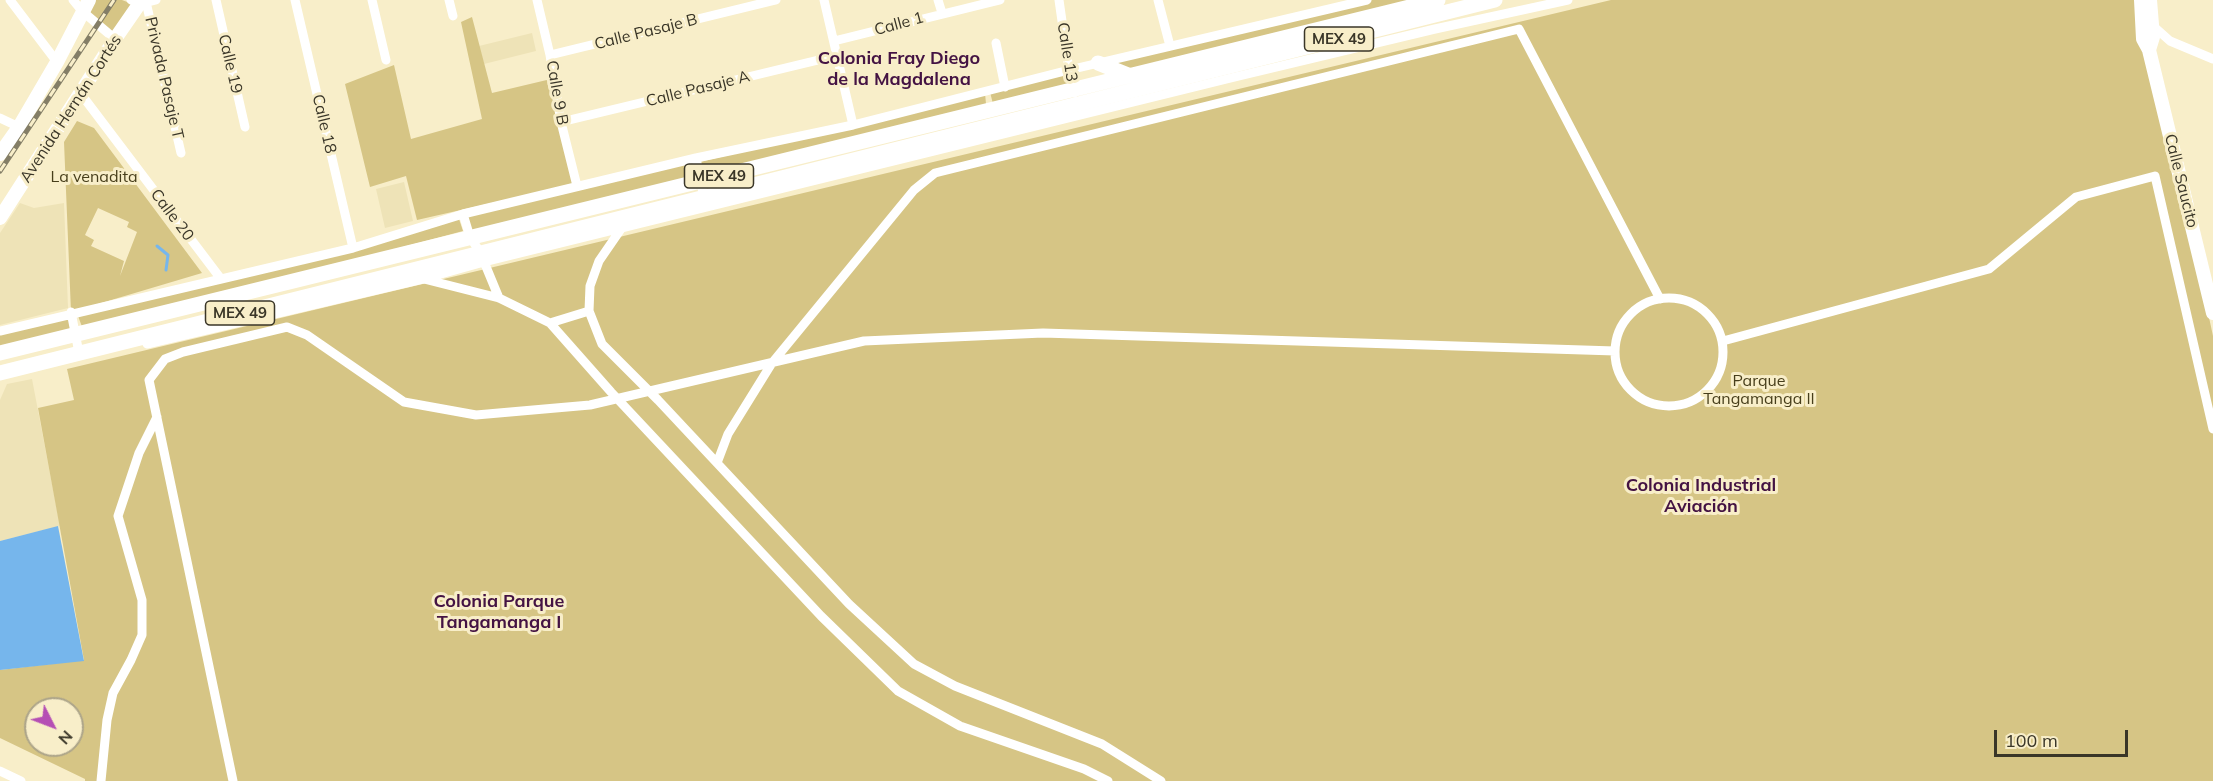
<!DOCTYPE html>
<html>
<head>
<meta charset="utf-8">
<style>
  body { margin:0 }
  #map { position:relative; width:2213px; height:781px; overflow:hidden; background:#f8eec9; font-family:Mulish,sans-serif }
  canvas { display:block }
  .north { position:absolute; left:24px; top:697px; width:60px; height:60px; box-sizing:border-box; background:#f8eec9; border:2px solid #aca489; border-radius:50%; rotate:132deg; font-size:16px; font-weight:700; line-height:24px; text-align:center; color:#3a3628 }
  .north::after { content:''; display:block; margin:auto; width:21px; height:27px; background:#b54fb4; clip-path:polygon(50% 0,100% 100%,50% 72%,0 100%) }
  .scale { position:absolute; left:1994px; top:730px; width:134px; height:27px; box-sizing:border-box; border:3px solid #3a3628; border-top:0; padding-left:8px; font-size:18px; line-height:21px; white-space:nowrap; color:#3a3628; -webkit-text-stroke:4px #f8eec9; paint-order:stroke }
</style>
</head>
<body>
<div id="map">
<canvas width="2213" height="781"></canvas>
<div class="north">N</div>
<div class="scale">100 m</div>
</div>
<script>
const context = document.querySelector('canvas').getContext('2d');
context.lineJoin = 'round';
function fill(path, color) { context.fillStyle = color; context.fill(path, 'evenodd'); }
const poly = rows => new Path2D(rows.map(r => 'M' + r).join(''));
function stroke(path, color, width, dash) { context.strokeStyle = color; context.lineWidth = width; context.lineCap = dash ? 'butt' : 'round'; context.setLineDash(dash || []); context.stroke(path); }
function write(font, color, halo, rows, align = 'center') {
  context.font = font + ' Mulish,sans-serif'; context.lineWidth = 6; context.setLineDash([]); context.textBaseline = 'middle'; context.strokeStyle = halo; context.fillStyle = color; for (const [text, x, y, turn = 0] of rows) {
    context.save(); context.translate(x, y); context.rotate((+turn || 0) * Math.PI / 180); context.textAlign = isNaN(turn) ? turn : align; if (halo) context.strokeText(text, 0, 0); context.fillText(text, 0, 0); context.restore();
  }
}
fill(poly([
  [532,33,536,51,484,64,479,46],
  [404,182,413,221,385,228,376,189],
  [20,203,34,208,64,203,68,308,0,325,0,233],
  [32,379,60,526,0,541,0,400,7,384]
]), '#eee3b7');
fill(poly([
  [93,0,122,0,135,5,114,35,86,11],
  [1372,0,1416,0,1125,71,1108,63],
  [1611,0,2141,0,2213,336,2213,781,85,781,85,779,0,738,0,670,84,660,38,408,74,400,67,369],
  [36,709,72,709,72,745,36,745],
  [472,17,492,93,551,79,575,184,417,220,406,176,370,187,345,84,394,65,411,139,482,119,461,22],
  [1067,74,1068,84,993,104,990,92],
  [985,93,986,104,702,175,700,162],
  [77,121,94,128,202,273,71,312,64,142],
  [98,208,129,222,127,227,137,232,120,276,124,261,91,246,94,240,85,235],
  [697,160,696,177,472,231,467,216],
  [459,219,463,231,84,332,78,316],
  [69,313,72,330,0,348,0,330]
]), '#d6c585');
fill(poly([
  [58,526,84,661,0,670,0,541]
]), '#76b6ec');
stroke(poly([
  [157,246,168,255,166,270]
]), '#76b6ec', 3);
stroke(poly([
  [10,0,57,62],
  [73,0,82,11,115,39],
  [131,0,140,4,156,0],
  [216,0,245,127],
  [295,0,353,248],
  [372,0,386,60],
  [449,0,453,16],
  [537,0,550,55,561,122,577,186],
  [824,0,853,125],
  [938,0,942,13],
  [1059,0,1069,70,1074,93],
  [1158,0,1170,46],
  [146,2,181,153],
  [2151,24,2170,41,2213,59],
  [834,41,1000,0],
  [996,43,1005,87],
  [550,55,776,0],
  [81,94,221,279],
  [0,118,19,127],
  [561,122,835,56],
  [696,158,704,198],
  [463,214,470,237,480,252,499,298],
  [621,229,599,261,590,286,589,311,602,344,658,400,849,604,914,664,955,686,1102,744,1161,781],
  [424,279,499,298,550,323,611,392,821,616,898,691,960,726,1084,769,1108,781],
  '1615 352a54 54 0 1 1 108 0a54 54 0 1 1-108 0Z',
  [71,312,79,353,83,353],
  [550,323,589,311],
  [0,331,353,248,463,214,696,158,853,125,1069,70,1367,0],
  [1723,341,1989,269,2076,197,2155,176,2213,429],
  [147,344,423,279,484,262,1235,77,1435,29,1568,0],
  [717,463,728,434,772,363,914,190,935,173,1519,29,1660,299],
  [0,771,21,781],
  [101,781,107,720,113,693,131,660,142,635,142,600,118,516,139,453,157,417],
  [233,781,149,380,165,359,183,352,287,327,307,335,404,402,476,415,590,405,864,341,1043,333,1615,351]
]), '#fff', 9);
stroke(poly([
  [2141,0,2143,39,2149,50,2213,313],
  [2149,50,2153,37,2150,0],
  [0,154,19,127,57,62,89,0],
  [0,218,115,39,142,0]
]), '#fff', 14);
stroke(poly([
  [1098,63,1128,75],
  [0,353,1438,0],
  [0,373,1495,0]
]), '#fff', 15);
const rail = poly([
  [0,171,114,0]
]);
stroke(rail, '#847e67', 5);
stroke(rail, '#f8eec9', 3, [9]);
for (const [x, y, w] of [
  [1339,39,69],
  [719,176,69],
  [240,313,69]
]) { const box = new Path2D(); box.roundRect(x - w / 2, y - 12, w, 24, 4.5); context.fillStyle = '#f8eec9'; context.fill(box); stroke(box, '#3a3628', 1.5); }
write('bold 15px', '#3a3628', null, [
  ["MEX 49",1339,39],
  ["MEX 49",719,176],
  ["MEX 49",240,313]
]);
write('16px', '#3a3628', '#f8eec9', [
  ["Calle 1",899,24,-15],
  ["Calle Pasaje B",646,32,-14],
  ["Calle 13",1067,52,81],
  ["Calle 19",230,64,77],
  ["Privada Pasaje T",164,78,77],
  ["Calle Pasaje A",698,89,-14],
  ["Calle 9 B",557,93,80],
  ["Avenida Hernán Cortés",71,109,-57],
  ["Calle 18",324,124,77],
  ["Calle Saucito",2181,181,76],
  ["Calle 20",172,215,53]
]);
write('16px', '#473e1b', '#f8eec9', [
  ["La venadita",94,177],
  ["Parque",1759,381],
  ["Tangamanga II",1759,399]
]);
write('bold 18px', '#441343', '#f8eec9', [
  ["Colonia Fray Diego",899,59],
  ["de la Magdalena",899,80],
  ["Colonia Industrial",1701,486],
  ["Aviación",1701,507],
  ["Colonia Parque",499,602],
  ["Tangamanga I",499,623]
]);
</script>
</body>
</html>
